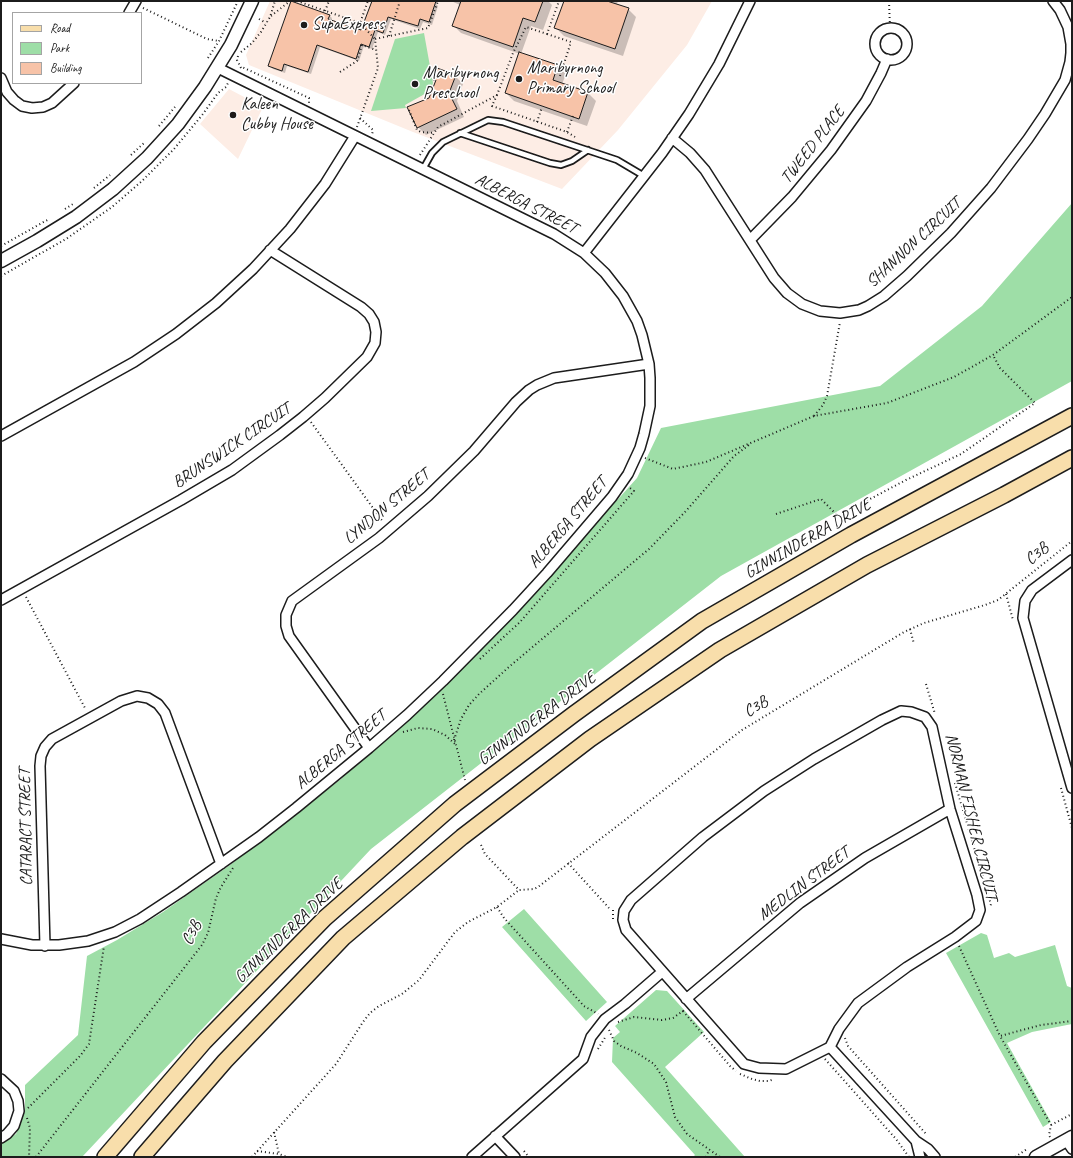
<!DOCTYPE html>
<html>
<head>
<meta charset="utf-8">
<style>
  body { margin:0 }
  #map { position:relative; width:1073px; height:1158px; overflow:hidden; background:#fff; font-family:Caveat,sans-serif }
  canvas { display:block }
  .frame { position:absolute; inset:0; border:2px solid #1c1c1c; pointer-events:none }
  .legend { position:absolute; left:12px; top:12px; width:130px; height:72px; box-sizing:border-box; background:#fff; border:1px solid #a4a4a4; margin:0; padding:5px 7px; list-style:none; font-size:12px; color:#1c1c1c }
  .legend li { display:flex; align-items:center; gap:8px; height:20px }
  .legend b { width:20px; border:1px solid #a4a4a4 }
</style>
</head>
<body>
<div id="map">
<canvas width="1073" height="1158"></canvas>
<div class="frame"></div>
<ul class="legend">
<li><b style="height:5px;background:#f8deab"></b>Road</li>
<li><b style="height:11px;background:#9edea7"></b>Park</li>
<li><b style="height:11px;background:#f7c3a8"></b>Building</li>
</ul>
</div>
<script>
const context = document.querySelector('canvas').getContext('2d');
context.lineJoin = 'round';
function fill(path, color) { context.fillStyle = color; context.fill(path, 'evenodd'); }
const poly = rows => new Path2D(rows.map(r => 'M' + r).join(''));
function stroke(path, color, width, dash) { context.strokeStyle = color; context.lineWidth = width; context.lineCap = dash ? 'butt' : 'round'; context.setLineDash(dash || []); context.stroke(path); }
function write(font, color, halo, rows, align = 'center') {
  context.font = font + ' Caveat,sans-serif'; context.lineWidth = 3; context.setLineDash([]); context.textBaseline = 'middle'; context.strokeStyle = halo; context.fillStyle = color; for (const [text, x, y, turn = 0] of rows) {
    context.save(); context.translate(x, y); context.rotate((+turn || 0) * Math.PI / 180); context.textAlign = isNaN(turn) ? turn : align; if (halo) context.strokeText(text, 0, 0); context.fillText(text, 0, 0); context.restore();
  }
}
fill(poly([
  [270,1,712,1,687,45,618,130,562,189,413,132,249,65,246,55],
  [229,89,263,107,238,159,200,124]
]), '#fdede5');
fill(poly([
  [424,33,433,83,430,91,405,105,406,108,371,111,395,39],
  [1072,203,1072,381,721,576,371,849,82,1157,1,1157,1,1143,16,1134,25,1111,25,1085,78,1035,87,956,117,940,163,912,230,865,341,779,620,497,637,478,661,428,880,386,982,306],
  [524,909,607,1002,586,1021,502,927],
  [981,933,987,935,994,958,1009,953,1015,957,1055,945,1067,986,1072,988,1072,1024,1032,1032,1007,1043,1051,1122,1043,1127,946,953],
  [656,990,667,991,704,1032,665,1067,745,1157,693,1157,695,1155,612,1062,613,1038,620,1032,615,1026]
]), '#9edea7');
fill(poly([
  [373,1,427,1,435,3,438,6,432,25,423,22,420,29,391,19,385,35,378,32,372,49,364,46,359,61,320,47,311,74,287,66,285,73,273,69,270,66,329,15,332,18,331,21,362,32],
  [451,1,548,1,552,5,543,30,531,26,521,54,557,66,566,74,562,84,588,93,596,101,587,126,514,101,506,93,520,54,461,33,453,25,460,5],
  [565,1,618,1,617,4,628,9,636,17,623,56,564,36,556,28],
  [455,76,463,84,457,101,464,117,426,135,418,127,436,81,434,79]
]), '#0003');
const building = poly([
  [291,1,330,15,328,19,361,30,372,1,436,1,429,22,420,19,418,26,388,17,383,33,375,30,369,47,361,44,356,59,317,45,308,72,284,64,282,71,268,66,291,1],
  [461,1,543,1,535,22,523,18,513,47,452,26,461,1],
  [564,1,607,1,629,8,615,49,554,28,564,1],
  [519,52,558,65,553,80,588,92,579,119,505,93,519,52],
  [437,68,456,75,449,93,457,109,417,128,407,107,429,98,436,80,433,80,437,68]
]);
fill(building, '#f7c3a8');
stroke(building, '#1c1c1c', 1);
const service = poly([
  [460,133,550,163,561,165,572,161,588,150],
  [423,169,432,153,443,142,488,120,503,122,617,160,644,176]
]);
const minor = poly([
  [129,13,136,1],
  '875 44a16 16 0 1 1 32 0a16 16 0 1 1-32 0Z',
  [1,78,7,92,14,100,22,106,32,108,43,107,52,103,74,83],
  [672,138,690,153,705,170,774,278,787,293,802,304,820,311,840,313,859,310,868,306,884,296,907,276,951,233,991,188,1028,139,1045,114,1065,80,1070,62,1071,53,1071,44,1068,27,1060,10,1053,1],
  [750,240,792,197,831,150,866,101,881,73,887,59],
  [584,253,662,153,689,114,719,64,750,1],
  [1,436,134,362,176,334,216,303,253,269,290,229,325,184,355,136],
  [1072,560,1032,590,1025,601,1023,618,1072,788],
  [1,600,181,500,232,470,280,435,303,417,325,398,367,357,375,343,376,332,374,322,369,314,361,307,270,250],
  [901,711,911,712,925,717,932,727,950,809,977,895,980,910,976,921,955,937,907,967,858,1003,839,1029,830,1047,786,1069,759,1068,744,1064,626,930,623,920,624,911,631,900,703,837,764,791,814,759,882,720,901,711],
  [369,748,289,636,286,626,286,615,292,601,379,538,428,496,474,451,516,402,529,390,537,385,554,378,649,364],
  [1,939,32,945,59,945,88,941,115,932,140,919,181,892,259,837,296,808,369,748,407,715,443,681,513,610,547,573,612,497,628,474,640,448,644,434,650,406,650,378,649,364,642,335,637,321,623,296,605,273,584,253,554,234,218,68],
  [45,946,40,766,41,756,45,747,52,739,121,701,137,696,148,698,158,704,165,713,221,864],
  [686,999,800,903,865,858,950,809],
  [830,1047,916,1141,928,1149,935,1157],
  [1,1079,14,1091,18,1101,19,1111,14,1126,7,1134,1,1138],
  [495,1136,515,1157],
  [1066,1140,1072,1149],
  [916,1141,920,1157],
  [472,1157,583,1059,591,1037,605,1019,625,1004,662,972]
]);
const tertiary = poly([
  [1,261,37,241,76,217,113,189,147,158,178,124,205,87,231,45,252,1],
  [1036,1157,1072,1137]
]);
const primary = poly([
  [105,1157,204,1042,325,918,455,804,574,714,702,621,851,535,1072,416],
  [142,1157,225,1061,343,938,462,837,590,739,720,650,867,565,1004,495,1072,458]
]);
stroke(service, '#1c1c1c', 8);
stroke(minor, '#1c1c1c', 12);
stroke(tertiary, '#1c1c1c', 15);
stroke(primary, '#1c1c1c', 18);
stroke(poly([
  [297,1,360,23,368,1],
  [889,1,890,28],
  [143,8,207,39,219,41],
  [325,11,329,1],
  [271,16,290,1],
  [259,19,266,23],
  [360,23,375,39],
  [547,34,571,42,560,76],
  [389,36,400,1],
  [241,52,252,43,261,32,270,17,275,1],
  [238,56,237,60,241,68,242,67,309,98,309,103],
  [208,58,219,41,238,1],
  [340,72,357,61,362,45,376,50],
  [497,95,492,106,567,132,575,137],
  [409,110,417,130,421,132,435,133],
  [360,118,373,130,372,135],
  [537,122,542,107],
  [159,126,175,107],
  [357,127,378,68,375,39,428,28,438,1],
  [567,132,573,116],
  [131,155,144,143],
  [420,155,438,127,497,95,513,53,526,27,547,34,559,1],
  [94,188,110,175],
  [65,209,73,204],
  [1,246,49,219],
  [1,276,66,239,112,207,142,181,174,149,203,114,218,93,226,87,228,83],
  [814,416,823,405,827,396,840,322],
  [311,422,383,522],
  [645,458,673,469,706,462,814,416,887,403,954,377,993,355,1072,297],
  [776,514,821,499,838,516,906,480,961,454,1035,403,1000,368,993,355],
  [1006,594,1013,620],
  [26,597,86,710],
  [910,629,914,644],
  [480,659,520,622,634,491,630,488],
  [926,684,935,714],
  [443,694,465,780],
  [403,732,418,728,432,729,445,735,455,744],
  [454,740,461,719,469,705,479,694,510,666,649,549,686,511,734,456,749,445],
  [955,783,984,881],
  [1061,788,1072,828],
  [1067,812,1072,810],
  [481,845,485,854,519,890,534,889,538,887,742,730,904,632,924,623,985,605,998,600,1072,541],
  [568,863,609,908],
  [987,893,991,904,990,908],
  [497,907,504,918,584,1006,598,1014],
  [613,919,613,909],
  [959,946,1000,1036],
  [683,1011,730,1066,736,1071],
  [618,1022,634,1017,662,1020,673,1018,683,1011,682,1010],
  [609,1030,614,1041,621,1046,637,1053,654,1064,666,1082,675,1117,687,1134,720,1157],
  [845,1038,848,1046,927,1135],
  [598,1049,606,1036],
  [825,1059,896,1139,909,1157],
  [740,1074,752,1079,760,1081,769,1081,774,1079],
  [28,1108,80,1056,89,1044,104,946],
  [27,1118,30,1128,29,1157],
  [1051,1125,1072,1114],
  [274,1132,279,1154],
  [1050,1137,1049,1135,1051,1125,1000,1036,1041,1025,1072,1021],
  [257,1151,279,1154,287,1157],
  [524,1151,529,1157],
  [36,1157,202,945,208,933,216,898,221,887,233,868],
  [252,1157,336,1064,363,1022,370,1013,379,1006,402,994,419,980,455,932,468,922,497,907,519,890],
  [706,1157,709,1150],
  [1015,1157,1027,1149]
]), '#1c1c1c', 2, [1, 3]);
stroke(service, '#fff', 4.5);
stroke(minor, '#fff', 9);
stroke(tertiary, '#fff', 12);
stroke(primary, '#f8deab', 15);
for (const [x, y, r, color] of [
  [304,25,4,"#1c1c1c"],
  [519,79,4,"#1c1c1c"],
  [415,84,4,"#1c1c1c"],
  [233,115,4,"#1c1c1c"]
]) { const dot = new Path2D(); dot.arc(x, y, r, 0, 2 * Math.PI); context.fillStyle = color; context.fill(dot); stroke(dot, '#fff', 1.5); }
write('17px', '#1c1c1c', '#fff', [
  ["SupaExpress",312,25],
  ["Maribyrnong",527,69],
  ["Primary School",527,89],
  ["Maribyrnong",423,74],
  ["Preschool",423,94],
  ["Kaleen",241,105],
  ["Cubby House",241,125]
], 'left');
write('17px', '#1c1c1c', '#fff', [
  ["TWEED PLACE",813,145,-52],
  ["ALBERGA STREET",526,204,27],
  ["SHANNON CIRCUIT",914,243,-43],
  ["BRUNSWICK CIRCUIT",232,446,-34],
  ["LYNDON STREET",387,507,-40],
  ["ALBERGA STREET",568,523,-50],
  ["GINNINDERRA DRIVE",808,539,-30],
  ["C3B",1037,554,-39],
  ["C3B",756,707,-31],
  ["GINNINDERRA DRIVE",537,719,-37],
  ["ALBERGA STREET",341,750,-40],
  ["NORMAN FISHER CIRCUIT",971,817,76],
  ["CATARACT STREET",26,827,-91],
  ["MEDLIN STREET",804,884,-37],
  ["GINNINDERRA DRIVE",289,931,-44],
  ["C3B",192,933,-63]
]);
</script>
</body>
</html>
